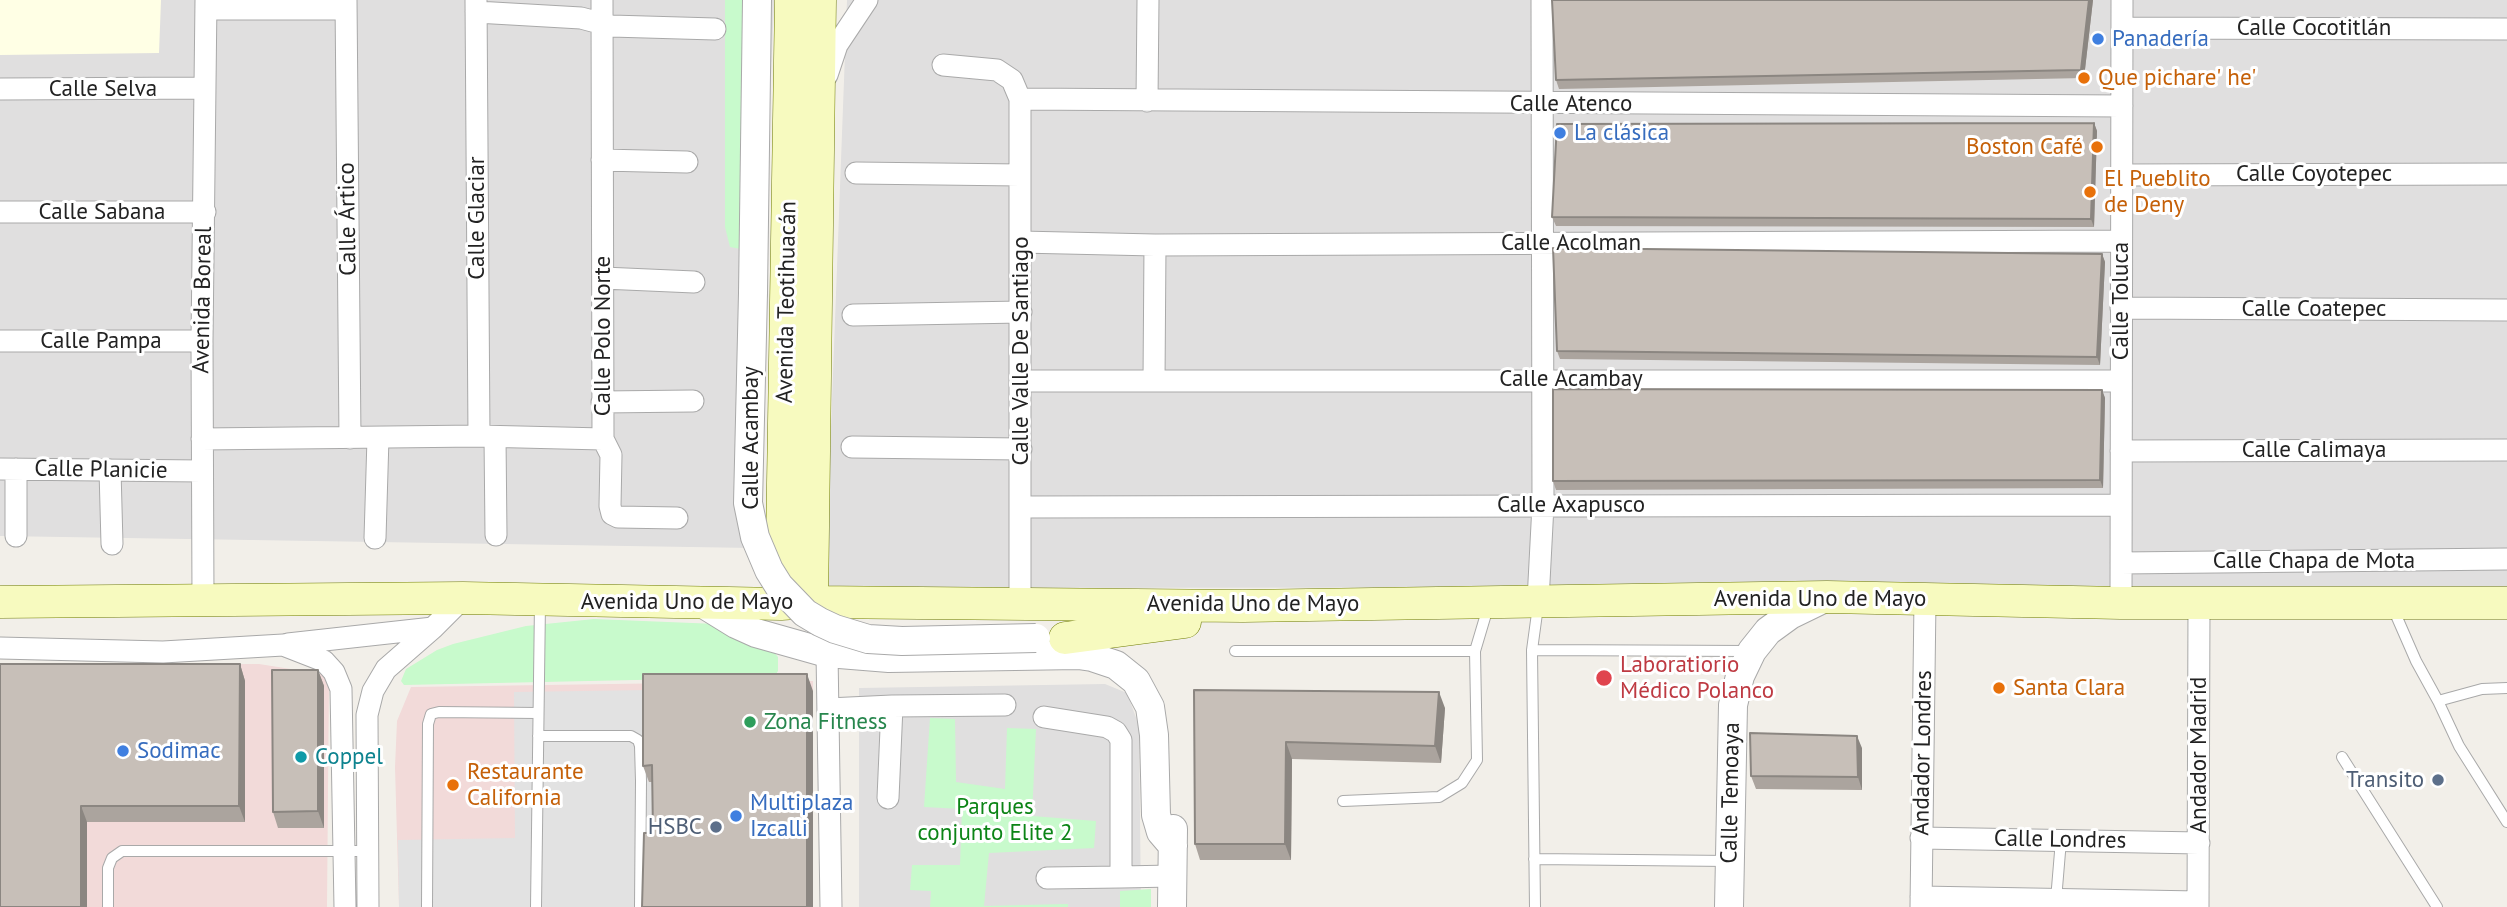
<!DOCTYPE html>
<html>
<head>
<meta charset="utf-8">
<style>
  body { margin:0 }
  canvas { display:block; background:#f2efe9 }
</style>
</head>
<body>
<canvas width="2507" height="907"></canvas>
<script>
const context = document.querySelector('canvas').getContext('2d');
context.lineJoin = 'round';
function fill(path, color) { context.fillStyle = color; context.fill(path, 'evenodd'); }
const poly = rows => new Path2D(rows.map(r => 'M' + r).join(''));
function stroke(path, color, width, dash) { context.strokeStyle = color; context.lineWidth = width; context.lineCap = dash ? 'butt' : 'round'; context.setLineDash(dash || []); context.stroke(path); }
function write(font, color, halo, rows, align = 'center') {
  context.font = font + ' "PT Sans",sans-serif'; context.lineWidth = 6; context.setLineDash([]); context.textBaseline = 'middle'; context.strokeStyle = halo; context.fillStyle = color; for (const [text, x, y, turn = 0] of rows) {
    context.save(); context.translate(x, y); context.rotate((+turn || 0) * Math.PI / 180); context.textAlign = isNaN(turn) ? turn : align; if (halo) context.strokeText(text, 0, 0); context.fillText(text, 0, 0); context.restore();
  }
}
fill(poly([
  [0,0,774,0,753,548,0,536],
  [847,0,2507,0,2507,590,2131,587,825,588],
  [1105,684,1127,693,1139,726,1141,907,859,907,859,688]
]), '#e0dfdf');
fill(poly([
  [259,664,329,675,327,907,0,907,0,665],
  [813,681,813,907,399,907,395,767,397,721,411,687]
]), '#f2dad9');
fill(poly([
  [0,0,161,0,159,53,0,55]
]), '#ffffe5');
fill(poly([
  [725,0,750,0,746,250,730,247,725,227],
  [594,619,717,624,772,650,778,657,778,671,774,677,404,685,401,681,406,669,437,650,453,644,526,626],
  [930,718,955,719,956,782,1005,789,1007,728,1036,729,1032,816,1096,821,1094,848,989,853,984,906,1068,904,1068,907,930,907,931,891,910,890,912,865,960,865,962,809,924,807],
  [1151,889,1151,907,1120,907,1120,891]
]), '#c8facc');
fill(poly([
  [649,690,648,781,658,782,648,907,399,907,398,840,515,838,514,692]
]), '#e2e2e2');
const service = poly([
  [2392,606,2416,661,2438,701,2482,689,2507,688],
  [1532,650,1749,651],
  [1235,651,1475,651,1489,604],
  [2438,701,2459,746,2507,822],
  [538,736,631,736,638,740,640,746,641,781,640,907],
  [2342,757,2437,907],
  [1343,801,1439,797,1462,783,1477,760,1475,651],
  [1534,859,1729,861],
  [2056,900,2061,840],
  [108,907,108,868,112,858,122,851,367,851],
  [427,907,428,724,431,714,439,712,538,713],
  [536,907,540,603],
  [1535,907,1532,650,1538,606]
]);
const minor = poly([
  [346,0,350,438],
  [476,0,479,436],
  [602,0,603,439,611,455,610,506,612,514,618,517,677,518],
  [206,9,346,9],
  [476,12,581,18,611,26,715,29],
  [2122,28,2507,29],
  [943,65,997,70,1012,80,1020,99,1020,604],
  [827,75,837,45,867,0],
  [0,89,205,88],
  [1020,99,2122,106],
  [1147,101,1148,0],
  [602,160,687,162],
  [856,173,1020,175],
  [2121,175,2507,174],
  [0,212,205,212],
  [1020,242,1155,245,2121,241],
  [603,278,694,282],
  [2121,308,2507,310],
  [853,315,1021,312],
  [0,341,202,341],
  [1021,381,2121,381],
  [1154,381,1155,245],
  [602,402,693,401],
  [495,437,496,535],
  [202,439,479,436,603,439],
  [852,447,1021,449],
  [2121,451,2507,450],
  [0,469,202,471],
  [16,469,16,536],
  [110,470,112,544],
  [1021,507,2121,505],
  [375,538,378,438],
  [2121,563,2507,559],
  [203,600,202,341,206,0],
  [1538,601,1543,505,1542,0],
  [2121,603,2122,0],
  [288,644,433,628],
  [0,648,163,652,283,645,324,661,334,672,341,689,345,907],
  [828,709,892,706],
  [1044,717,1107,727,1116,732,1121,740,1121,877,1172,876],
  [888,798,892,706,1005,705],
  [1921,838,2199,843],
  [1047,878,1121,877],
  [1921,897,2198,902],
  [368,907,367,715,373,691,386,669,433,628,463,598],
  [831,907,827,653,834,641],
  [1921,907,1925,600],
  [2198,907,2199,603]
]);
const tertiary = poly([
  [753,293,757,0],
  [702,603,736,624,756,633,827,653,889,658,1078,655,1092,657,1116,665,1136,681,1150,707,1154,735,1156,815,1161,832,1173,846],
  [1172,907,1173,829],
  [1729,907,1733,705,1740,676,1752,651,1768,631,1790,615,1827,597]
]);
const secondary = poly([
  [0,602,463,598,781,604,812,602,1243,606,1827,597,2121,603,2507,603],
  [812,602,820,0],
  [781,604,791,0],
  [1065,638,1185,622]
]);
stroke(service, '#a9a9a9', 12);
stroke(minor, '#a9a9a9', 23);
stroke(tertiary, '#a9a9a9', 30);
stroke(secondary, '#707d05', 33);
stroke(service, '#fff', 10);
stroke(minor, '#fff', 21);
stroke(tertiary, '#fff', 28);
stroke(secondary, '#f7fabf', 32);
const tertiaryBridge = poly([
  [753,293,748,503,755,537,769,570,779,586,805,613,820,622,835,629,868,639,902,641,1036,638]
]);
stroke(tertiaryBridge, '#a9a9a9', 30, []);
stroke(tertiaryBridge, '#fff', 28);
fill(poly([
  [1552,0,2093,0,2084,78,1559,89,1556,80],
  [2094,123,2097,131,2094,227,1556,226,1552,217],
  [2102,254,2105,262,2100,365,1560,359,1557,351],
  [2102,390,2105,398,2103,488,1556,490,1553,481],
  [0,664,240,664,245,681,245,822,87,822,87,907,0,907],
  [318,670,324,686,324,828,278,828,273,812],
  [1194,690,1445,708,1441,763,1292,759,1291,860,1200,860,1195,844],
  [813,691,653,833,653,782,649,782,643,766],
  [1862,748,1862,790,1756,789,1751,776]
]), '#aba49e');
fill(poly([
  [2089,0,2093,0,2084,78,2081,70],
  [2094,123,2097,131,2094,227,2091,219],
  [2102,254,2105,262,2100,365,2097,357],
  [2102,390,2105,398,2103,488,2100,480],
  [240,664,245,681,245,822,239,806],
  [318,670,324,686,324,828,318,811],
  [807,674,813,691,813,907,807,907],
  [1439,692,1445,708,1441,763,1435,746],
  [1857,736,1862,748,1862,790,1858,777],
  [1286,742,1292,759,1291,860,1285,844],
  [81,806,87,822,87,907,81,907]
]), '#8b8681');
const building = poly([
  [1552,0,2089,0,2081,70,1556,80,1552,0],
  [2094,123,2091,219,1552,217,1557,124,2094,123],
  [1553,248,2102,254,2097,357,1557,351,1553,248],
  [1553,389,2102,390,2100,480,1553,481,1553,389],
  [0,664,240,664,239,806,81,806,81,907,0,907,0,664],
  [272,670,318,670,318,811,273,812,272,670],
  [643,674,807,674,807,907,642,907,644,833,653,833,652,765,643,766,643,674],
  [1194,690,1439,692,1435,746,1286,742,1285,844,1195,844,1194,690],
  [1750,733,1857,736,1858,777,1751,776,1750,733]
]);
fill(building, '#c7bfb8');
stroke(building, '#8b8681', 2);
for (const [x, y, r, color] of [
  [2098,39,7,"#3f7fe0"],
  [2084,78,7,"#e8710a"],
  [1560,133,7,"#3f7fe0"],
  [2097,147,7,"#e8710a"],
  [2090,192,7,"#e8710a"],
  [1604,678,9,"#e0444e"],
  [1999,688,7,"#e8710a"],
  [750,722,7,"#2e9e5b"],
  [123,751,7,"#3f7fe0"],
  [301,757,7,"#0f9aa8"],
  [2438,780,7,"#5c6f8a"],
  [453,785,7,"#e8710a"],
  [736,816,7,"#3f7fe0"],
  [716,827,7,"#5c6f8a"]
]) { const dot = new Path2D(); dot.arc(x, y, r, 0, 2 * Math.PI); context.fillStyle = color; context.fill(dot); stroke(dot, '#fff', 2.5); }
write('23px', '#222', '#fff', [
  ["Calle Cocotitlán",2314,28],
  ["Calle Selva",103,89],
  ["Calle Atenco",1571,104],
  ["Calle Coyotepec",2314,174],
  ["Calle Sabana",102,212],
  ["Calle Glaciar",477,218,-90],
  ["Calle Ártico",348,219,-91],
  ["Calle Acolman",1571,243],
  ["Avenida Boreal",203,300,-89],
  ["Calle Toluca",2121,301,-90],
  ["Avenida Teotihuacán",787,302,-89],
  ["Calle Coatepec",2314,309],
  ["Calle Polo Norte",603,336,-90],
  ["Calle Pampa",101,341],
  ["Calle Valle De Santiago",1021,351,-90],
  ["Calle Acambay",1571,379],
  ["Calle Acambay",751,438,-90],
  ["Calle Calimaya",2314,450],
  ["Calle Planicie",101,470,1],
  ["Calle Axapusco",1571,505],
  ["Calle Chapa de Mota",2314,561],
  ["Avenida Uno de Mayo",1820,599],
  ["Avenida Uno de Mayo",687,602],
  ["Avenida Uno de Mayo",1253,604],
  ["Andador Londres",1923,753,-89],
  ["Andador Madrid",2199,755,-90],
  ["Calle Temoaya",1731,793,-89],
  ["Calle Londres",2060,840,1]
]);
write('23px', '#366cbe', '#fff', [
  ["Panadería",2112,39],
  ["La clásica",1574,133],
  ["Sodimac",137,751],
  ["Multiplaza",750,803],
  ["Izcalli",750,829]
], 'left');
write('23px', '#c56008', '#fff', [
  ["Que pichare' he'",2098,78],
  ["Boston Café",2083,147,"right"],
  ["El Pueblito",2104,179],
  ["de Deny",2104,205],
  ["Santa Clara",2013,688],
  ["Restaurante",467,772],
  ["California",467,798]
], 'left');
write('23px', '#be3a42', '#fff', [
  ["Laboratiorio",1620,665],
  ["Médico Polanco",1620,691]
], 'left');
write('23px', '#27864d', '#fff', [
  ["Zona Fitness",764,722]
], 'left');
write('23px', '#0d838f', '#fff', [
  ["Coppel",315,757]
], 'left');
write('23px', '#4e5e75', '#fff', [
  ["Transito",2424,780],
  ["HSBC",702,827]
], 'right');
write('23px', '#0c8416', '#fff', [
  ["Parques",995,807],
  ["conjunto Elite 2",995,833]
]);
</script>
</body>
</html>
